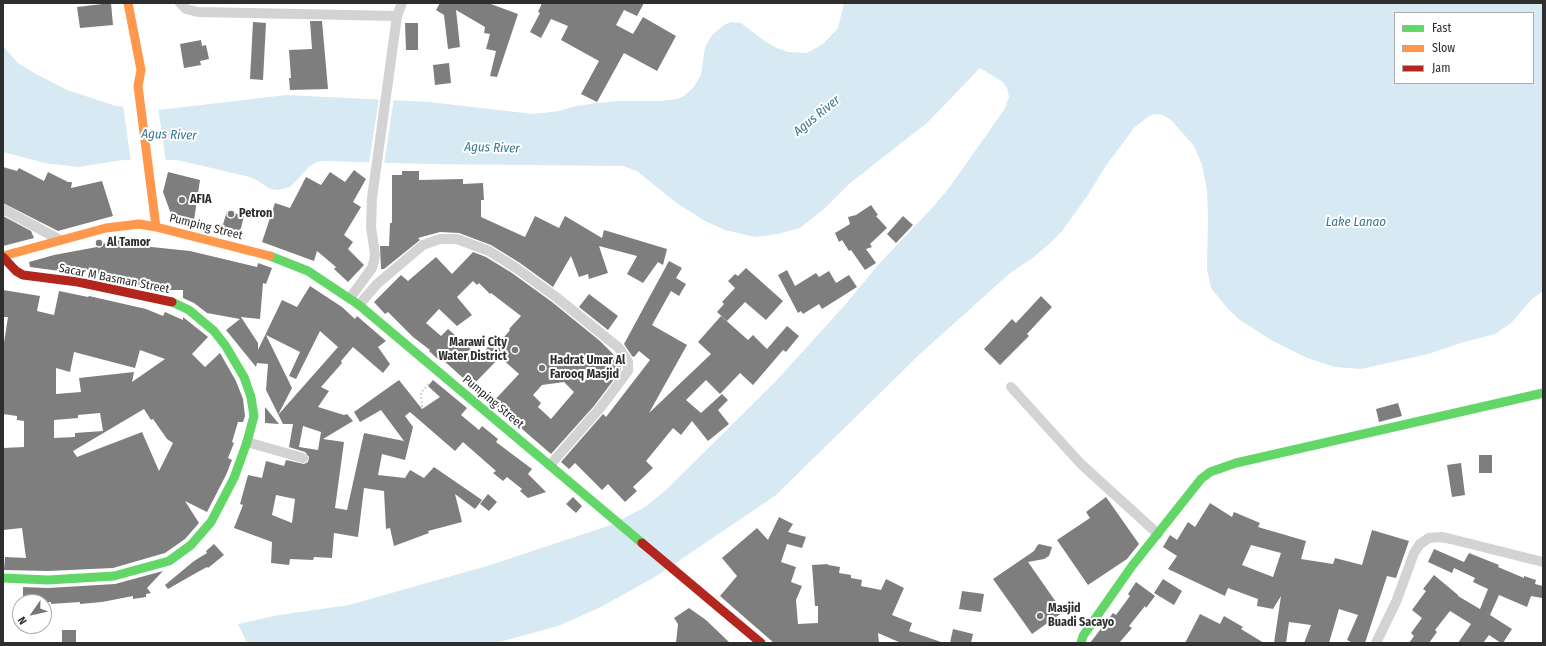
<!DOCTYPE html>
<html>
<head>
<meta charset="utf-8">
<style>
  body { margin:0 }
  #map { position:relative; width:1546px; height:646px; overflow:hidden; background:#fff; font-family:"Fira Sans Condensed",sans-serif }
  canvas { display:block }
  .frame { position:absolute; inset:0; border:4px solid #2e2e2e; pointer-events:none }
  .legend { position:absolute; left:1394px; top:12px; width:140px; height:72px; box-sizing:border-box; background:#fff; border:1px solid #ababab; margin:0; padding:5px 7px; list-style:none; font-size:12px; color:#2e2e2e }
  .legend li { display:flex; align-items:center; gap:8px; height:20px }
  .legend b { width:20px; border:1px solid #ababab }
  .north { position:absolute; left:12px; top:594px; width:40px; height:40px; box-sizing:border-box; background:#fff; border:1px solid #ababab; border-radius:50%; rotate:236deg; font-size:11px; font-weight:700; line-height:16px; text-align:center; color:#2e2e2e }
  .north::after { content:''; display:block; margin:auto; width:14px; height:18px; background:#777; clip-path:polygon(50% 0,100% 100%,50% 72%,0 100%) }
</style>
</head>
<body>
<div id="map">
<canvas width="1546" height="646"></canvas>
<div class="frame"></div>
<ul class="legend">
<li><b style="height:5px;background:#63d668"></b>Fast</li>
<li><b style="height:5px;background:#ff974d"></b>Slow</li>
<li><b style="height:5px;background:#b3261e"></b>Jam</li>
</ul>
<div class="north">N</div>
</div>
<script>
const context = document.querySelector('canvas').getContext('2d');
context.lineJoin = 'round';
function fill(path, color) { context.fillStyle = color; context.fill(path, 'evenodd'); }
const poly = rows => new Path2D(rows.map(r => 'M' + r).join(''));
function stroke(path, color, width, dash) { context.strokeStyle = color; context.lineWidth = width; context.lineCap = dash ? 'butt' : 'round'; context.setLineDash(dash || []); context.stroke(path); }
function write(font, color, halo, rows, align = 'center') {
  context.font = font + ' "Fira Sans Condensed",sans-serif'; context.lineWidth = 4; context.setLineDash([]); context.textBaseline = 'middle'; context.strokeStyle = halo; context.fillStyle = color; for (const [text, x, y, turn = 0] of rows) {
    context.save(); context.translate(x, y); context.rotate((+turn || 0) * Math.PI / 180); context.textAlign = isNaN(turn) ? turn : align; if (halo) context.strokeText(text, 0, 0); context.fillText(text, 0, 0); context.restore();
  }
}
fill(poly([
  [844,3,1543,3,1543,291,1532,299,1511,323,1495,334,1464,342,1428,354,1361,369,1335,367,1307,358,1271,340,1240,320,1228,309,1211,288,1207,269,1208,218,1207,190,1202,165,1194,146,1172,121,1163,115,1154,114,1149,116,1134,128,1105,167,1088,195,1062,231,1049,244,1034,257,1009,274,998,284,921,353,776,495,658,575,601,607,558,626,496,643,247,643,238,624,279,615,349,605,487,566,611,525,645,507,666,490,777,380,844,306,878,265,932,208,949,188,1004,110,1009,97,1007,88,1003,82,980,68,928,122,849,184,826,207,800,228,778,234,755,237,725,230,705,221,675,202,637,171,623,166,427,164,324,161,317,162,310,166,290,187,278,190,270,189,258,181,250,177,177,160,123,160,78,167,45,163,3,152,3,46,18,63,36,74,67,90,116,106,159,110,286,95,429,102,533,114,559,111,576,106,597,103,619,101,660,101,677,99,684,96,693,88,701,75,705,47,712,35,724,25,731,22,741,23,766,42,777,48,788,52,807,53,823,44,838,28],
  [1395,13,1533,13,1533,83,1395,83]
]), '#d7e9f3');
fill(poly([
  [379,98,394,98,384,165,369,164],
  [123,105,158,108,166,162,131,162]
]), '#fff');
fill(poly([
  [111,3,113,25,80,28,77,7],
  [440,3,488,3,518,14,497,77,490,76,496,51,486,49,490,34,484,33,485,27,456,10,460,47,448,49,444,15,436,10],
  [542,3,644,3,637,16,624,10,616,25,633,34,643,17,676,36,657,71,624,53,597,102,581,94,599,61,561,40,568,26,551,19,541,38,530,32,540,13,538,12],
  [310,21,322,21,328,89,290,90,289,78,291,78,289,50,312,49],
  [253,22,266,23,263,80,250,79],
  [405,23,418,23,418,50,406,50],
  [201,40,202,46,206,45,209,59,200,61,201,65,184,68,180,44],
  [449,63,451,83,435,85,433,65],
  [3,167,17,171,19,168,44,181,48,172,68,182,72,182,71,188,102,181,113,216,58,231,3,203],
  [354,170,366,179,353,202,361,207,344,235,353,242,348,249,364,265,348,282,334,269,336,267,317,251,314,261,262,242,275,203,290,208,306,177,321,185,330,172,345,182],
  [402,171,419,171,419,180,463,179,463,184,483,183,484,200,481,200,481,217,525,237,535,216,559,228,565,216,602,238,604,230,667,249,663,265,658,262,643,283,627,274,637,256,599,246,608,273,589,279,588,274,579,277,571,256,553,287,520,263,491,245,459,233,440,232,418,238,420,240,384,269,381,269,380,246,389,246,390,223,392,223,392,175,402,175],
  [168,172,200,180,193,227,174,222,163,192],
  [871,205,878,215,876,216,887,228,870,244,872,247,866,249,876,263,865,270,851,250,849,251,842,240,839,242,835,233,850,224,848,217,856,215],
  [227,211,244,216,239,236,221,231],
  [3,216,31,231,34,238,3,246],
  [903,216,913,225,896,243,887,234],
  [113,239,143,240,142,246,190,251,257,267,258,263,272,268,266,284,263,283,260,319,241,317,258,343,258,350,282,300,297,307,310,286,342,307,355,319,357,316,386,341,378,347,390,364,383,373,353,347,341,361,342,363,321,387,329,391,318,407,344,415,347,414,353,421,323,439,344,442,335,508,347,510,364,433,404,441,381,410,360,422,354,412,399,380,422,409,440,397,428,386,433,380,467,408,461,415,479,430,482,426,498,439,496,442,532,469,528,474,546,492,528,498,520,491,522,489,507,477,503,481,493,473,496,471,463,442,455,451,410,412,405,416,413,427,405,460,382,454,378,475,405,478,410,470,424,478,434,467,482,500,475,509,455,494,462,522,428,531,429,533,394,546,390,528,386,529,384,491,364,488,358,537,334,533,332,558,314,557,313,560,290,559,289,565,271,563,272,542,234,528,243,505,240,504,248,475,262,478,266,461,284,466,286,460,304,464,308,462,309,457,305,452,289,447,293,424,283,424,266,390,268,364,257,363,256,367,226,330,240,319,207,313,194,303,183,298,183,290,158,290,101,278,101,273,89,275,88,270,75,273,30,267,29,262,54,255,97,247,96,245,113,242],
  [320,331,338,347,278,415,292,388,266,335,300,352,289,376,296,379],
  [303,426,321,432,318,450,299,447],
  [276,495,295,499,292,523,272,515],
  [473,252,486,257,512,273,552,302,600,341,618,359,621,370,594,406,551,454,492,403,519,374,500,357,472,386,443,360,441,362,429,351,430,350,413,337,388,312,385,314,374,302,401,275,408,281,436,257,452,274],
  [473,281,477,285,479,283,490,294,491,293,521,316,509,329,510,330,496,347,491,343,480,357,448,329,441,336,426,323,439,309,457,326,472,315,457,297],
  [564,382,574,392,551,419,538,407,541,403,533,395,542,385],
  [669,261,682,268,676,278,686,284,679,296,671,291,652,325,687,345,649,413,711,354,698,342,721,316,748,340,753,335,767,349,787,326,799,336,786,352,783,350,753,385,740,373,720,394,706,380,686,400,701,413,722,394,728,400,718,410,729,424,708,441,692,421,681,435,673,428,646,461,653,468,633,487,637,491,625,502,608,484,602,490,575,463,569,469,561,462,603,414,606,417,650,360,639,351,634,357,632,356,624,344],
  [746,268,783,301,766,320,745,302,727,321,717,312,724,304,722,302,735,288,728,281,735,274,738,276],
  [787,270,795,286,816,273,819,277,829,271,836,283,849,275,857,287,822,309,819,304,803,314,801,311,798,313,778,275],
  [3,290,40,296,37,311,54,315,59,291,88,297,89,296,146,309,163,316,165,312,183,320,183,317,208,337,192,354,205,367,220,353,236,381,243,399,245,416,243,422,238,422,232,442,234,443,228,458,232,460,226,475,207,512,185,501,199,523,185,539,165,553,113,568,48,571,4,570,5,557,26,558,22,528,3,530,3,448,24,447,24,421,17,420,17,416,3,414,3,349,8,317,3,317],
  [140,350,165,359,132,382,134,372,79,378,81,392,56,394,56,368,70,372,74,352,135,368],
  [144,409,151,420,153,419,167,439,173,443,159,471,142,432,77,457,73,451],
  [100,413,103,431,75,433,75,437,54,438,54,420,78,418,78,415],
  [589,294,618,316,608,330,579,307],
  [1041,296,1052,307,1027,334,1029,336,1000,365,984,349,1012,319,1016,323],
  [1398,403,1402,416,1379,422,1376,409],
  [265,407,279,424,265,423],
  [1479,455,1492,455,1492,473,1479,473],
  [1461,463,1465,495,1452,497,1447,465],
  [488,494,497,502,489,511,480,504],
  [573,497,582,506,576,513,566,504],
  [1106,497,1139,544,1127,559,1088,585,1057,540,1090,518,1086,512],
  [1210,503,1232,517,1234,512,1260,523,1258,527,1306,541,1301,559,1333,564,1335,558,1362,565,1372,530,1409,541,1396,578,1387,576,1365,643,1353,643,1347,640,1358,615,1339,609,1329,643,1304,643,1311,625,1289,622,1286,643,1274,643,1281,596,1273,609,1257,606,1258,599,1228,588,1225,596,1168,569,1177,556,1163,547,1170,535,1177,540,1188,522,1195,527],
  [1251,545,1281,553,1273,577,1242,565],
  [779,517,793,524,788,532,806,537,802,548,787,544,781,562,796,567,791,582,802,586,796,600,798,624,818,623,818,606,815,606,812,565,828,564,828,565,840,567,839,573,851,575,851,578,862,580,861,586,881,590,886,579,904,588,892,615,912,623,909,631,941,642,940,643,901,643,878,633,879,643,774,643,720,596,737,576,722,558,757,528,768,540],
  [214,544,224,555,208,568,207,567,196,573,168,589,165,585,194,561,207,553,206,551],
  [1039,544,1052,547,1049,556,1044,559,1028,562,1063,612,1032,634,993,579,1034,551,1037,546],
  [1434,549,1464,562,1469,553,1499,565,1498,567,1524,578,1524,576,1536,580,1535,584,1543,586,1542,598,1531,596,1527,607,1499,595,1490,615,1512,629,1503,643,1501,643,1489,635,1483,643,1458,643,1471,624,1450,611,1435,630,1437,632,1429,643,1409,643,1414,636,1411,633,1422,618,1412,610,1426,591,1423,589,1434,575,1458,595,1458,596,1480,609,1488,589,1473,582,1475,578,1454,568,1452,573,1428,562],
  [163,571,147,588,151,593,146,594,146,597,133,599,133,596,102,602,80,604,80,602,51,604,51,602,23,602,23,587,48,588,115,584],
  [1163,579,1182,591,1174,605,1154,593],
  [1136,582,1155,596,1146,608,1145,606,1129,626,1132,628,1119,643,1090,643,1113,613,1116,615,1130,596,1128,594],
  [962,591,984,594,981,612,959,609],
  [689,608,706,620,730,643,676,643,678,624,674,618],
  [1200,614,1220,624,1224,616,1243,627,1241,629,1264,643,1185,643],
  [953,629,973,634,971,643,950,643],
  [62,630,76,630,76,643,62,643]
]), '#7e7e7e');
stroke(poly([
  [422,407,421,393,430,382]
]), '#d3d3d3', 2, [2, 2]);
stroke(poly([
  [180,3,186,9,198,12,397,16],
  [3,209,60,240],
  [350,298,372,268,374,261,375,254,371,227,372,198,397,16,402,3],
  [359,305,377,284,423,245,440,239,457,239,489,251,516,268,556,297,609,340,618,347,626,358,628,362,628,371,601,407,550,465],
  [1011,387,1081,464,1158,534],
  [247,442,303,458],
  [1376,643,1396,602,1414,553,1420,544,1429,538,1441,537,1451,539,1543,562]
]), '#d3d3d3', 10);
stroke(poly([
  [270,256,308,271,359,305,642,543],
  [3,578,48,580,114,576,169,561,191,545,211,522,234,478,247,442,254,416,251,397,244,377,225,345,214,331,189,310,172,302],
  [1081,643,1083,636,1132,566,1201,479,1210,472,1236,463,1543,393]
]), '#63d668', 9);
stroke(poly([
  [128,3,141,70,138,86,156,227],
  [3,256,106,228,139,224,156,227,270,256]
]), '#ff974d', 9);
stroke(poly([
  [3,257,16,271,23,275,78,282,172,302],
  [642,543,761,643]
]), '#b3261e', 9);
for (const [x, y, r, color] of [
  [182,200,4,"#777"],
  [231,214,4,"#777"],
  [99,243,4,"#777"],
  [515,350,4,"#777"],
  [542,368,4,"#777"],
  [1040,616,4,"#777"]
]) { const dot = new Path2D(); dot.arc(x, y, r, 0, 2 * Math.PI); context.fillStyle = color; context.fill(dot); stroke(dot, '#fff', 1.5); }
write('bold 12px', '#2e2e2e', '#fff', [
  ["AFIA",190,200],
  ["Petron",239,214],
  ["Al Tamor",107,243],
  ["Marawi City",507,343,"right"],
  ["Water District",507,357,"right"],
  ["Hadrat Umar Al",550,361],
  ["Farooq Masjid",550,375],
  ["Masjid",1048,609],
  ["Buadi Sacayo",1048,623]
], 'left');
write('12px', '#2e2e2e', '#fff', [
  ["Pumping Street",206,227,14],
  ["Sacar M Basman Street",114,279,11],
  ["Pumping Street",493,402,40]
]);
write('italic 13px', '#377695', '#fff', [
  ["Agus River",817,116,-39],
  ["Agus River",169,135,2],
  ["Agus River",492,148,2],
  ["Lake Lanao",1356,222]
]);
</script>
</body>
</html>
